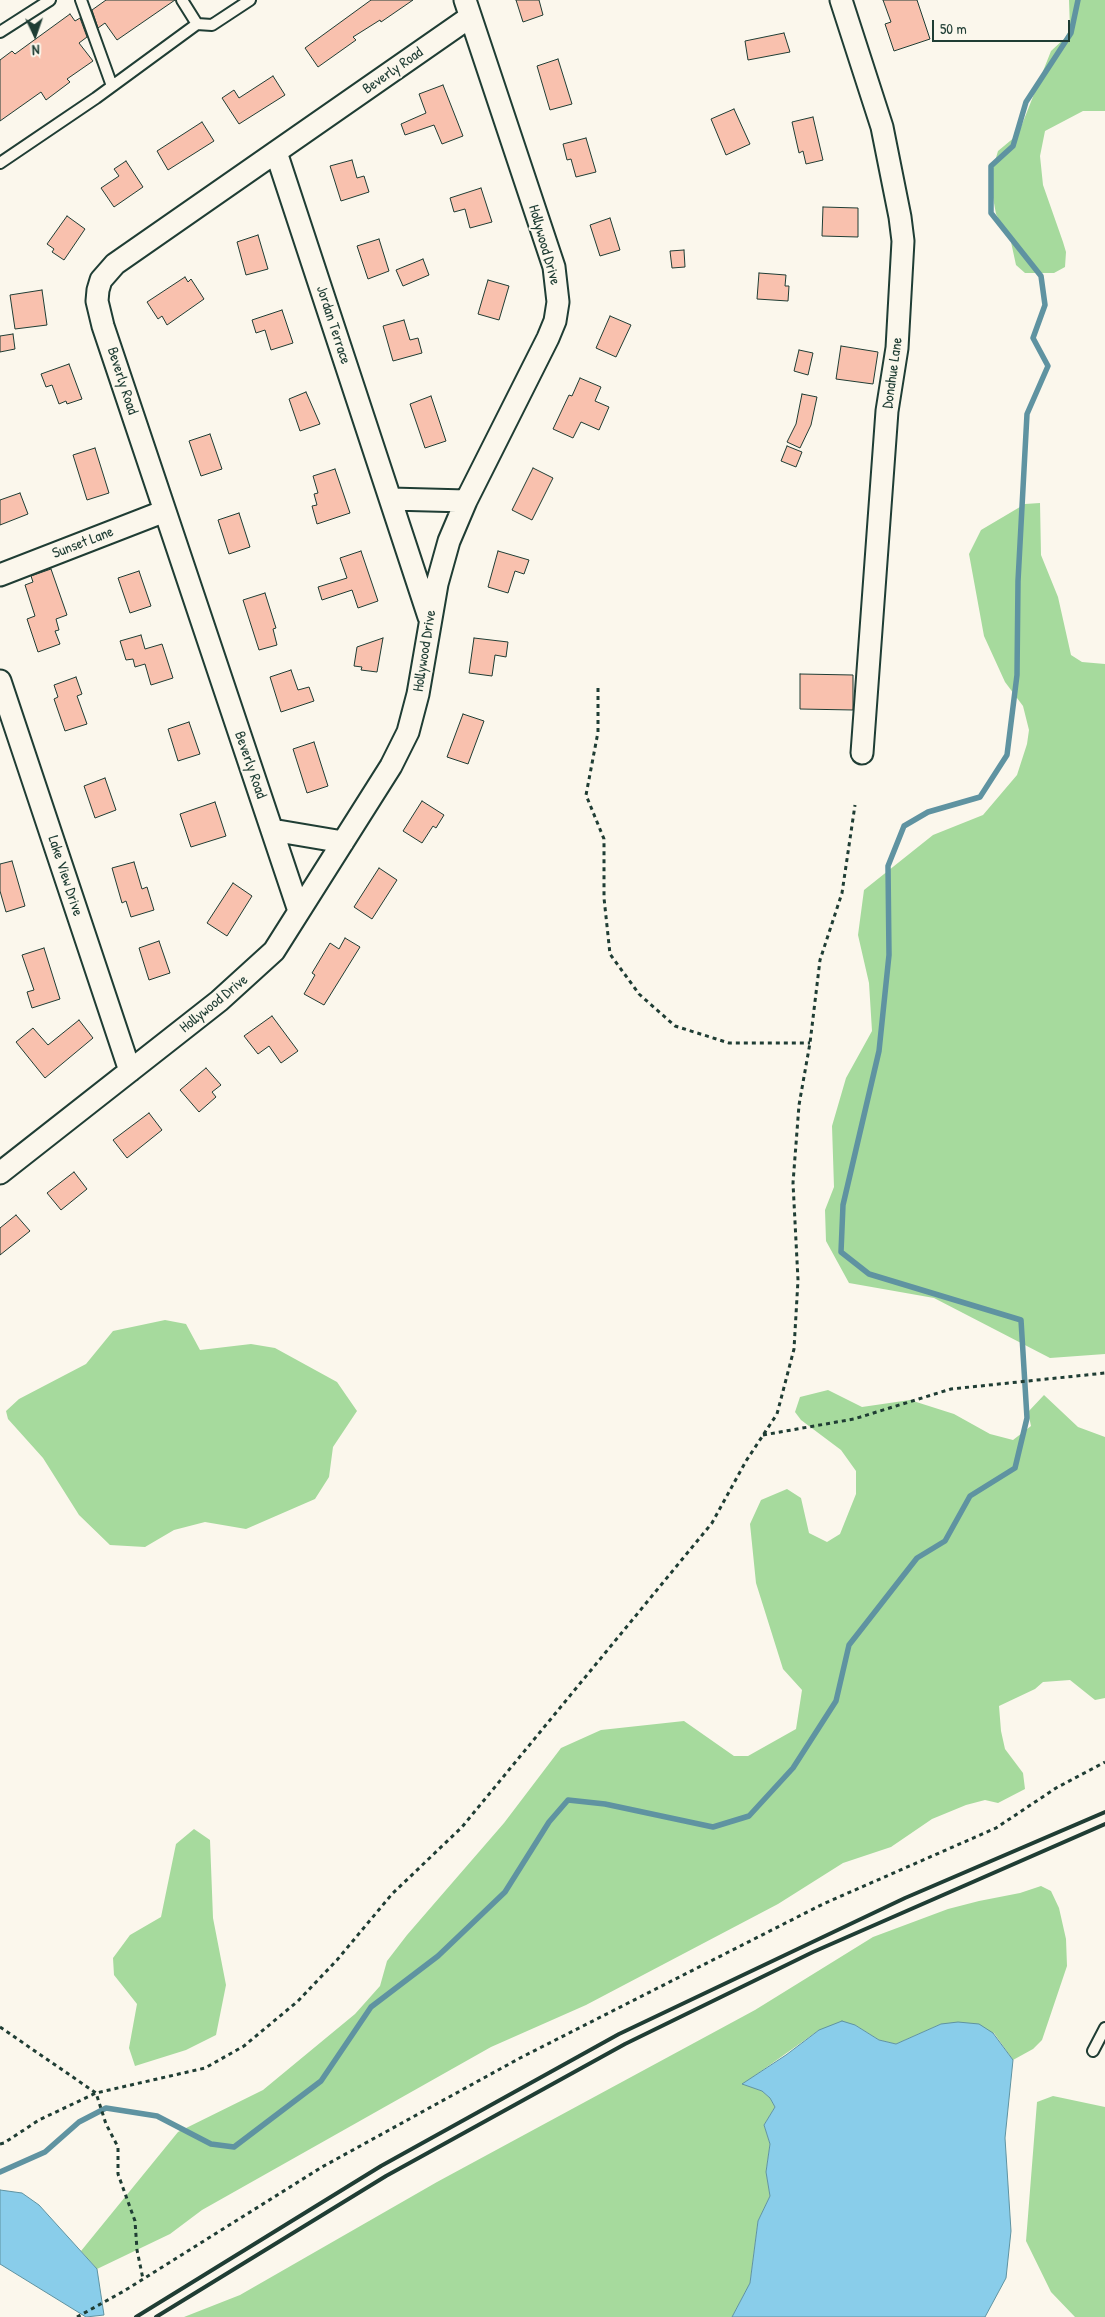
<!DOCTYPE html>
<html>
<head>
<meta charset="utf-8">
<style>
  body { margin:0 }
  #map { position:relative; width:1105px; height:2317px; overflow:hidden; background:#fbf7ec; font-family:"Patrick Hand",sans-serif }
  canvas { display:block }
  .north { position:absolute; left:10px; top:10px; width:50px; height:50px; -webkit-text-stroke:4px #fbf7ec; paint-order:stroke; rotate:177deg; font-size:14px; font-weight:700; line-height:20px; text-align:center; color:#1f3d34 }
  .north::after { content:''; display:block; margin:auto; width:18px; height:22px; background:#1f3d34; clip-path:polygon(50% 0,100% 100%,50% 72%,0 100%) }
  .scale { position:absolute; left:932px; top:20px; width:138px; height:22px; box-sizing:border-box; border:2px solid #1f3d34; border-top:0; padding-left:6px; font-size:15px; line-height:18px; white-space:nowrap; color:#1f3d34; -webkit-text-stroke:4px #fbf7ec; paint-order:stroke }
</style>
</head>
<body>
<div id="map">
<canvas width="1105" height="2317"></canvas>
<div class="north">N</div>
<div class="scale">50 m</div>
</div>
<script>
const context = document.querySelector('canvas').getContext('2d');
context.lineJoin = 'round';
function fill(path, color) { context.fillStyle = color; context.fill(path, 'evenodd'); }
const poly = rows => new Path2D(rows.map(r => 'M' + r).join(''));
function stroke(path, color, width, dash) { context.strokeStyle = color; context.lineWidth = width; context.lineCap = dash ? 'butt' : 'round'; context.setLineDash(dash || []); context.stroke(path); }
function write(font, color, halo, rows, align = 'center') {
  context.font = font + ' "Patrick Hand",sans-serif'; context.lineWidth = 4; context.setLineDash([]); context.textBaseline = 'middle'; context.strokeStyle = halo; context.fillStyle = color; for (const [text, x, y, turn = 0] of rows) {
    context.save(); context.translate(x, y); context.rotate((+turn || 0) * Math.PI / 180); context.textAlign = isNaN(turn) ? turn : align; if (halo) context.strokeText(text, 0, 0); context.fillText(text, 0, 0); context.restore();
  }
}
fill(poly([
  [1069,0,1105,0,1105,111,1083,111,1045,131,1040,156,1043,185,1063,242,1066,252,1065,267,1054,273,1025,273,1016,265,1011,242,996,214,992,192,993,168,998,151,1016,136,1021,127,1051,51,1065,38,1070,29],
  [1040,503,1041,555,1058,597,1071,655,1082,662,1105,664,1105,1354,1050,1358,934,1298,849,1283,826,1241,825,1210,834,1187,832,1126,846,1078,872,1031,869,983,858,935,864,890,933,835,983,815,1017,775,1027,744,1029,730,1023,706,1005,682,984,636,969,554,981,530,1025,504],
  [165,1320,186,1324,200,1350,251,1344,275,1348,337,1382,357,1411,333,1447,329,1477,315,1499,246,1529,205,1522,174,1530,145,1547,110,1545,79,1515,43,1458,8,1419,6,1411,19,1399,86,1364,113,1331],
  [828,1390,862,1407,910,1400,954,1414,990,1434,1013,1440,1031,1426,1028,1412,1044,1395,1078,1427,1105,1437,1105,1698,1095,1700,1070,1680,1043,1682,1035,1689,999,1706,1001,1731,1005,1749,1023,1773,1025,1789,998,1803,985,1800,966,1805,932,1819,891,1847,843,1863,778,1904,586,2005,491,2047,202,2210,170,2234,97,2269,81,2251,178,2132,263,2090,355,2014,380,1986,387,1961,407,1935,504,1823,561,1748,601,1730,684,1721,734,1756,748,1756,796,1729,802,1690,783,1669,756,1583,750,1524,761,1500,787,1489,801,1498,809,1533,827,1542,840,1534,856,1494,856,1471,841,1450,801,1420,795,1412,800,1397],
  [194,1829,210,1840,213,1918,226,1985,216,2035,186,2050,135,2066,129,2048,137,2004,114,1975,113,1958,130,1935,161,1917,176,1844],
  [1041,1886,1051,1891,1059,1908,1066,1939,1067,1966,1042,2040,1033,2049,1013,2060,994,2033,941,2024,896,2044,879,2040,855,2025,819,2030,743,2084,762,2091,770,2098,775,2107,764,2125,770,2144,766,2172,770,2196,758,2221,750,2283,732,2317,184,2317,240,2295,437,2182,755,2010,873,1937,948,1909,979,1901,1020,1893],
  [1053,2096,1105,2107,1105,2317,1075,2317,1051,2292,1026,2241,1037,2102]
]), '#a6da9d');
const water = poly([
  [842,2021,855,2025,879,2040,896,2044,941,2024,958,2022,979,2024,993,2033,1013,2060,1005,2138,1011,2231,1006,2278,985,2317,732,2317,750,2283,758,2221,770,2196,766,2172,770,2144,764,2125,775,2107,770,2098,762,2091,742,2084,786,2055,819,2030,842,2021],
  [0,2190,22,2193,39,2205,97,2269,104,2315,86,2317,0,2264,0,2190]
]);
fill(water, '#89cdea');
stroke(water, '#5f93a1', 1);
stroke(poly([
  [0,2172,45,2152,79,2122,106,2108,157,2116,211,2144,234,2147,321,2081,371,2007,438,1956,505,1892,549,1822,568,1800,605,1804,713,1827,749,1816,793,1768,836,1701,849,1645,917,1558,945,1541,970,1496,1015,1468,1027,1418,1021,1320,869,1274,841,1252,843,1205,879,1051,889,955,888,866,904,826,928,812,980,797,1007,755,1017,675,1018,581,1027,414,1048,366,1033,338,1045,305,1041,276,991,213,991,166,1013,146,1026,102,1071,33,1078,0]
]), '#5f93a1', 5.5);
const building = poly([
  [106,0,175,0,117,40,105,23,98,28,92,10,106,0],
  [371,0,413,0,381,22,380,20,353,37,356,40,318,67,305,48,371,0],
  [516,0,539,0,543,15,523,22,516,0],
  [883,0,917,0,930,39,894,51,885,24,891,22,883,0],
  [70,14,75,21,80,18,87,37,79,43,93,61,67,79,70,82,46,100,41,92,0,121,0,60,12,51,15,54,70,14],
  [784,33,790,52,748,60,745,41,784,33],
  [558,59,572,104,550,110,537,66,558,59],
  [273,76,285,95,239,124,222,98,234,90,239,98,273,76],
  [443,85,463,136,442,144,434,125,405,135,401,124,426,113,419,94,443,85],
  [734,109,750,144,726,155,711,119,734,109],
  [813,117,823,160,806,164,803,151,799,153,792,122,813,117],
  [202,122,214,141,168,170,157,151,202,122],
  [586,138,596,172,576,177,571,159,567,160,563,144,586,138],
  [352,160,357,178,364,176,369,192,341,201,330,166,352,160],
  [126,161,143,187,114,207,101,188,119,176,114,169,126,161],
  [481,188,492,222,470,228,465,209,454,212,450,198,481,188],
  [823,207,858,208,858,237,822,236,823,207],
  [67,216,85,229,64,260,52,252,54,249,47,244,67,216],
  [610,218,620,250,600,256,590,225,610,218],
  [258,235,268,269,246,275,237,242,258,235],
  [379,239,389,271,368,279,357,246,379,239],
  [684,250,685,267,672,268,670,251,684,250],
  [423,259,429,275,403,286,396,270,423,259],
  [759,273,786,275,785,286,789,286,788,301,757,299,759,273],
  [185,277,188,282,191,279,204,299,167,325,162,316,158,319,147,302,185,277],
  [488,280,509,286,499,320,478,314,488,280],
  [42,290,47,325,15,329,10,295,42,290],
  [282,310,293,343,271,350,265,330,256,333,252,320,282,310],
  [610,316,631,325,616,357,596,348,610,316],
  [404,320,410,340,418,338,422,353,393,361,383,326,404,320],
  [13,334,15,349,0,352,0,336,13,334],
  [841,346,878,352,873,384,836,379,841,346],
  [799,350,813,353,808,375,794,371,799,350],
  [69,364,82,399,67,404,66,401,59,404,52,385,46,387,41,374,69,364],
  [580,378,601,387,595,401,609,407,599,430,581,422,573,438,553,429,569,395,572,396,580,378],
  [306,392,320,424,300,431,289,399,306,392],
  [802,394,817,397,811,425,800,448,787,442,796,424,802,394],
  [431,396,446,441,425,448,410,404,431,396],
  [210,434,222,469,201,476,189,441,210,434],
  [787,446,802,452,796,467,781,461,787,446],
  [95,448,109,493,87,500,73,455,95,448],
  [533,468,553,478,532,520,512,510,533,468],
  [335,469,350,513,317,524,312,506,317,505,314,494,318,493,313,476,335,469],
  [20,493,28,514,0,525,0,500,20,493],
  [239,513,250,547,229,554,218,520,239,513],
  [361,551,378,601,358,608,352,590,322,600,318,587,347,578,340,558,361,551],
  [498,551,529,560,524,574,515,571,508,593,488,587,498,551],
  [51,569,67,615,56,619,59,630,55,631,60,644,38,652,27,619,35,616,25,585,33,582,31,576,51,569],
  [139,571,151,606,130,613,118,578,139,571],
  [265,593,276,628,273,629,277,645,259,650,243,600,265,593],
  [141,635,145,649,162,644,173,678,151,685,145,664,135,667,133,659,126,660,120,641,141,635],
  [383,638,377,672,361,670,362,667,354,666,357,647,383,638],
  [474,638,508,642,506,657,495,655,492,676,469,673,474,638],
  [291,670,298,690,309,687,314,701,281,712,270,677,291,670],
  [800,674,853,675,853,710,800,709,800,674],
  [76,677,82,694,77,696,87,724,65,731,54,699,58,697,54,685,76,677],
  [463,714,484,721,468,764,447,757,463,714],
  [189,722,200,754,178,761,168,729,189,722],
  [314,742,328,786,307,793,293,749,314,742],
  [105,778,116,810,95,818,84,786,105,778],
  [422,801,444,815,436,828,433,826,422,843,403,831,422,801],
  [215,802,226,836,191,847,180,814,215,802],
  [12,861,25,906,6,912,0,891,0,864,12,861],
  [134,862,142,889,147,887,154,910,131,917,126,901,122,903,112,868,134,862],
  [379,868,397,880,372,919,354,907,379,868],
  [233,883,252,896,227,936,207,923,233,883],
  [345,938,360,947,324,1005,304,994,315,975,312,973,330,943,339,949,345,938],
  [159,941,170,973,149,980,139,948,159,941],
  [44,948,60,999,32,1008,27,992,34,990,22,955,44,948],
  [272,1016,298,1051,281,1063,269,1046,258,1054,244,1036,272,1016],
  [79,1020,93,1038,45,1078,16,1042,33,1028,48,1045,79,1020],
  [206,1068,221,1085,212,1092,216,1097,199,1112,180,1090,206,1068],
  [149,1113,162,1130,127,1158,113,1140,149,1113],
  [74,1172,87,1189,61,1210,47,1193,74,1172],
  [16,1215,30,1231,0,1255,0,1228,16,1215]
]);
fill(building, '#f9c1ae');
stroke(building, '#1f3d34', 1);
const service = poly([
  [81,0,112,86],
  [182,0,197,24],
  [0,32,50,0],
  [0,163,96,98,197,24,212,25,250,0],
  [1093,2051,1105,2028]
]);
const minor = poly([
  [841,0,882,127,900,217,903,241,897,348,887,411,862,753],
  [276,152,429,617],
  [391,499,466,501],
  [0,575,165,511],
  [0,681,130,1071],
  [272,830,343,842],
  [299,911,103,326,97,301,98,290,101,280,115,264,470,17],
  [0,1173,219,1001,274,951,391,766,408,732,418,694,437,584,449,541,466,501,548,338,555,321,558,302,554,267,465,0]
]);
stroke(service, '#1f3d34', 14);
stroke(minor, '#1f3d34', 25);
stroke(poly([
  [598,688,598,732,586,795,604,839,604,898,610,954,639,994,675,1026,729,1043,810,1043],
  [763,1435,854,1419,951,1389,1105,1373],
  [0,2027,96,2093,106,2124,118,2147,118,2174,135,2221,137,2250,143,2279],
  [0,2144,4,2143,39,2120,96,2093,205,2068,244,2046,298,2001,337,1960,392,1894,462,1827,712,1523,746,1461,777,1414,794,1349,798,1280,793,1183,799,1105,810,1043,820,960,842,893,855,805],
  [77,2317,124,2291,322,2167,520,2058,823,1904,996,1828,1056,1788,1105,1762]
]), '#1f3d34', 3, [4, 4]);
stroke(service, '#fbf7ec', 10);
stroke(minor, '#fbf7ec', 21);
stroke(poly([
  [136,2317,381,2166,619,2034,905,1898,1105,1812],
  [156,2317,386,2176,625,2044,813,1952,1105,1824]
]), '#1f3d34', 4);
write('15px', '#1f3d34', '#fbf7ec', [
  ["Beverly Road",393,71,-35],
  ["Hollywood Drive",544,245,74],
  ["Jordan Terrace",333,325,72],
  ["Donahue Lane",893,373,-82],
  ["Beverly Road",122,381,72],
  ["Sunset Lane",83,543,-21],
  ["Hollywood Drive",425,651,-81],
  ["Beverly Road",250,765,71],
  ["Lake View Drive",65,876,72],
  ["Hollywood Drive",214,1004,-39]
]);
</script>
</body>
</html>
